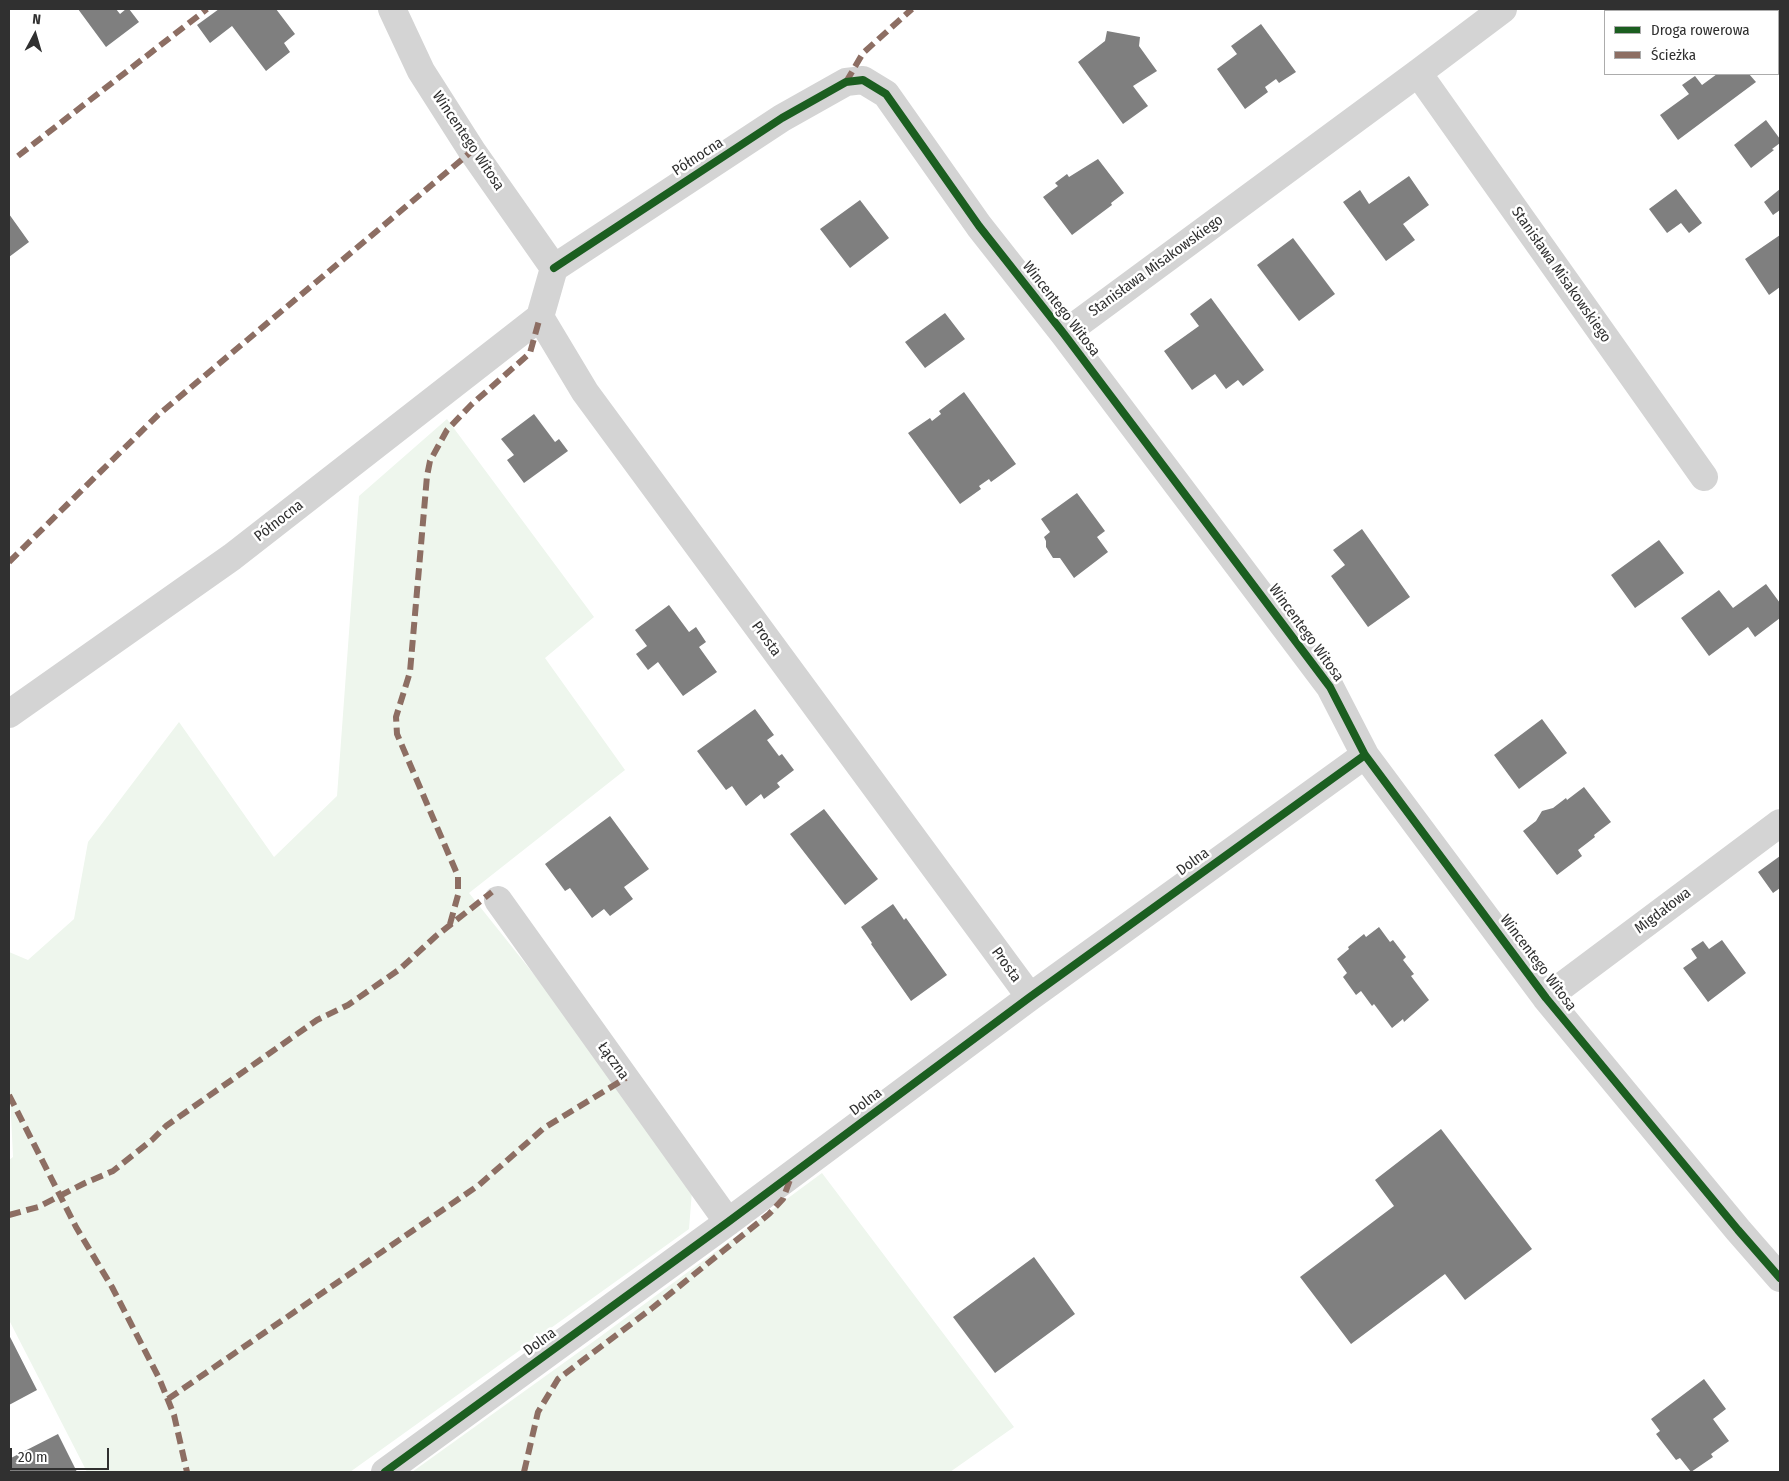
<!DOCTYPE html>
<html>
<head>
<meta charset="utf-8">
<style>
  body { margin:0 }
  #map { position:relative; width:1789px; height:1481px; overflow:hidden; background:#fff; font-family:"Fira Sans Condensed",sans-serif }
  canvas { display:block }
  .frame { position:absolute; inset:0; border:10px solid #303030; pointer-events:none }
  .legend { position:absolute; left:1604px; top:10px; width:175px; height:65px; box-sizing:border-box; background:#fff; border:1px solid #acacac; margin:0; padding:6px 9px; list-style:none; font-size:15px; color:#303030 }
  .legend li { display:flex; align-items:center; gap:10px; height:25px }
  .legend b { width:25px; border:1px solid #acacac }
  .north { position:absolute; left:10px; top:10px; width:50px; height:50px; -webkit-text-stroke:4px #fff; paint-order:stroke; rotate:6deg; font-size:14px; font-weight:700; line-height:20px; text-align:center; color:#303030 }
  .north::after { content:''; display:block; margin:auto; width:18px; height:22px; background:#303030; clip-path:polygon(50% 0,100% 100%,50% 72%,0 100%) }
  .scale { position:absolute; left:10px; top:1448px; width:99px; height:22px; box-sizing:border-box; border:2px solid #303030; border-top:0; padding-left:6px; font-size:15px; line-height:18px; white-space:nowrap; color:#303030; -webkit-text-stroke:4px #fff; paint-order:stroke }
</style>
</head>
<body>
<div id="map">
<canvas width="1789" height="1481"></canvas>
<div class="frame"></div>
<ul class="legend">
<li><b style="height:6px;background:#1b5e20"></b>Droga rowerowa</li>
<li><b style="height:6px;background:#8d6e63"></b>Ścieżka</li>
</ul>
<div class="north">N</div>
<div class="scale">20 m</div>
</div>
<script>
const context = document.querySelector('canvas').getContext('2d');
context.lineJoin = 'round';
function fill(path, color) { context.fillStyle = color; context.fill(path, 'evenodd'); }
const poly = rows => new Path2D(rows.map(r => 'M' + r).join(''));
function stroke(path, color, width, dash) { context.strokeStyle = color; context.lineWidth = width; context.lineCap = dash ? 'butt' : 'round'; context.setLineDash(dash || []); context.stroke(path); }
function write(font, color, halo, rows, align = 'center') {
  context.font = font + ' "Fira Sans Condensed",sans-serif'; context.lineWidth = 5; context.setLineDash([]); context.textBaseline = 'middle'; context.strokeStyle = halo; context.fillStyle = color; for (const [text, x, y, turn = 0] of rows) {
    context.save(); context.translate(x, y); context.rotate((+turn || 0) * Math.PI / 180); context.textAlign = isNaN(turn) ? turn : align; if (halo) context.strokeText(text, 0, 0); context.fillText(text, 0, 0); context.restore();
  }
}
fill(poly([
  [447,419,594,617,545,658,625,770,469,893,544,987,692,1191,689,1229,350,1472,87,1472,9,1320,9,1160,13,1157,9,1073,9,952,28,960,74,919,88,842,179,722,274,857,337,796,359,496],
  [822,1173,1014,1427,950,1472,412,1472,597,1339]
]), '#eef6ed');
fill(poly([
  [78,9,116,9,120,14,126,9,129,9,139,22,106,47],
  [219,9,276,9,295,34,284,43,290,52,266,71,232,26,210,43,197,25],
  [1261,24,1296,72,1279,83,1276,79,1265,87,1268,92,1245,109,1217,69,1237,54,1231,46],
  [1107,31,1140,37,1139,46,1157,71,1133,86,1148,106,1123,124,1078,62,1105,41],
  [1717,74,1749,74,1756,82,1678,140,1660,115,1689,94,1682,85,1695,76,1702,85],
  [1766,120,1780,139,1780,143,1772,149,1774,150,1751,168,1734,145],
  [1098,159,1124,193,1111,203,1112,205,1072,235,1043,197,1058,186,1055,183,1067,174,1069,177],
  [1409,176,1429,205,1403,224,1415,240,1386,261,1343,202,1360,190,1369,204],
  [1676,189,1702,223,1689,233,1681,223,1667,233,1649,209],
  [1780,189,1780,210,1773,215,1764,202],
  [860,200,889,238,850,268,820,229],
  [9,214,29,242,9,257],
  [1780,235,1780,287,1769,295,1745,259],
  [1293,238,1335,294,1299,321,1257,265],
  [1211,298,1264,370,1243,386,1238,380,1226,389,1215,374,1192,390,1164,351,1199,326,1190,314],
  [945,313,965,339,925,368,905,342],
  [964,392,1016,464,991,482,989,479,979,486,981,489,960,504,908,433,930,418,932,421,941,414,939,411],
  [534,414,555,442,559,439,568,451,524,483,507,460,514,455,501,439],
  [1077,493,1105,531,1097,537,1108,552,1074,578,1060,558,1053,558,1046,547,1046,541,1044,537,1050,532,1041,519],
  [1362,529,1410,597,1368,627,1331,576,1345,565,1333,550],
  [1659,540,1684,573,1635,608,1611,575],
  [1766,584,1780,603,1780,618,1755,637,1748,627,1709,656,1681,618,1719,590,1733,608],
  [669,605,689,632,696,627,706,642,699,647,717,672,683,696,658,662,648,670,636,654,647,646,635,630],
  [755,709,774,735,767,740,779,756,782,754,794,770,777,783,780,787,764,799,761,794,746,806,732,786,726,790,697,751],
  [1542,719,1567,753,1519,789,1494,755],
  [1584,787,1611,822,1594,835,1595,837,1578,850,1582,856,1557,875,1523,831,1536,821,1542,811,1553,808,1566,798,1567,800],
  [824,809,878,879,845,905,790,834],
  [610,816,649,869,624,887,633,899,610,916,604,909,592,918,570,888,565,891,545,864],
  [1780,856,1780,888,1773,893,1758,872],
  [893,904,904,920,906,918,947,975,911,1001,871,944,872,943,861,927],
  [1379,927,1390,942,1393,940,1406,957,1403,960,1414,974,1411,976,1429,1000,1404,1022,1403,1019,1392,1028,1374,1004,1372,1006,1361,991,1356,995,1343,977,1347,973,1337,959,1349,949,1348,947,1364,934,1366,937],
  [1722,940,1746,973,1708,1002,1683,968,1697,958,1691,949,1703,941,1709,949],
  [1441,1129,1532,1249,1465,1300,1445,1274,1351,1344,1300,1277,1394,1206,1375,1180],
  [1034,1257,1075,1314,995,1373,953,1317],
  [9,1335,37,1390,9,1405],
  [1704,1379,1726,1409,1713,1419,1729,1441,1711,1454,1713,1457,1691,1472,1680,1458,1676,1460,1656,1434,1660,1431,1651,1419],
  [58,1434,77,1472,9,1472,9,1459]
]), '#7f7f7f');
stroke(poly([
  [392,9,421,71,472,151,554,268],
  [1418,73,1704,477],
  [554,268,782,118,846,82,863,80,886,94,979,226,1064,334,1330,687,1365,755,1546,998,1738,1230,1780,1278],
  [554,268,540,317,585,392,1030,997],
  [1064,334,1418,73,1503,9],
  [9,714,232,557,540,317],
  [498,900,728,1222],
  [1546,998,1780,823],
  [385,1472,728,1222,1030,997,1365,755]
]), '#d4d4d4', 28);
stroke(poly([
  [846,82,863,53,912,9],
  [18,156,207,9],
  [9,562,158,415,472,151],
  [450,924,458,895,458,876,397,734,396,717,410,672,427,476,430,461,447,430,471,405,530,353,540,317],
  [9,1095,76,1227,112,1287,159,1378,174,1415,187,1472],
  [9,1215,38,1207,85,1183,113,1171,152,1140,166,1126,317,1020,348,1005,400,969,436,936,492,892],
  [168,1399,479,1185,544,1128,626,1078],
  [524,1472,538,1412,558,1379,651,1309,769,1214,783,1199,791,1177]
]), '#8d6e63', 6, [12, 6]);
stroke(poly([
  [554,268,782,118,846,82,863,80,886,94,979,226,1064,334,1330,687,1365,755,1546,998,1738,1230,1780,1278],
  [385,1472,728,1222,1030,997,1365,755]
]), '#1b5e20', 8);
write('15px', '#303030', '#fff', [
  ["Wincentego Witosa",468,141,56],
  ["Północna",698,157,-33],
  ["Stanisława Misakowskiego",1156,266,-36],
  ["Stanisława Misakowskiego",1561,275,55],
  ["Wincentego Witosa",1061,309,52],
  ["Północna",279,521,-38],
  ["Wincentego Witosa",1306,633,54],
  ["Prosta",766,639,54],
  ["Dolna",1193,862,-36],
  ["Migdałowa",1663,911,-37],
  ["Wincentego Witosa",1538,963,53],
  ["Prosta",1006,965,54],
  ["Łączna",613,1061,54],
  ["Dolna",866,1102,-37],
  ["Dolna",540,1342,-36]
]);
</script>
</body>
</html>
